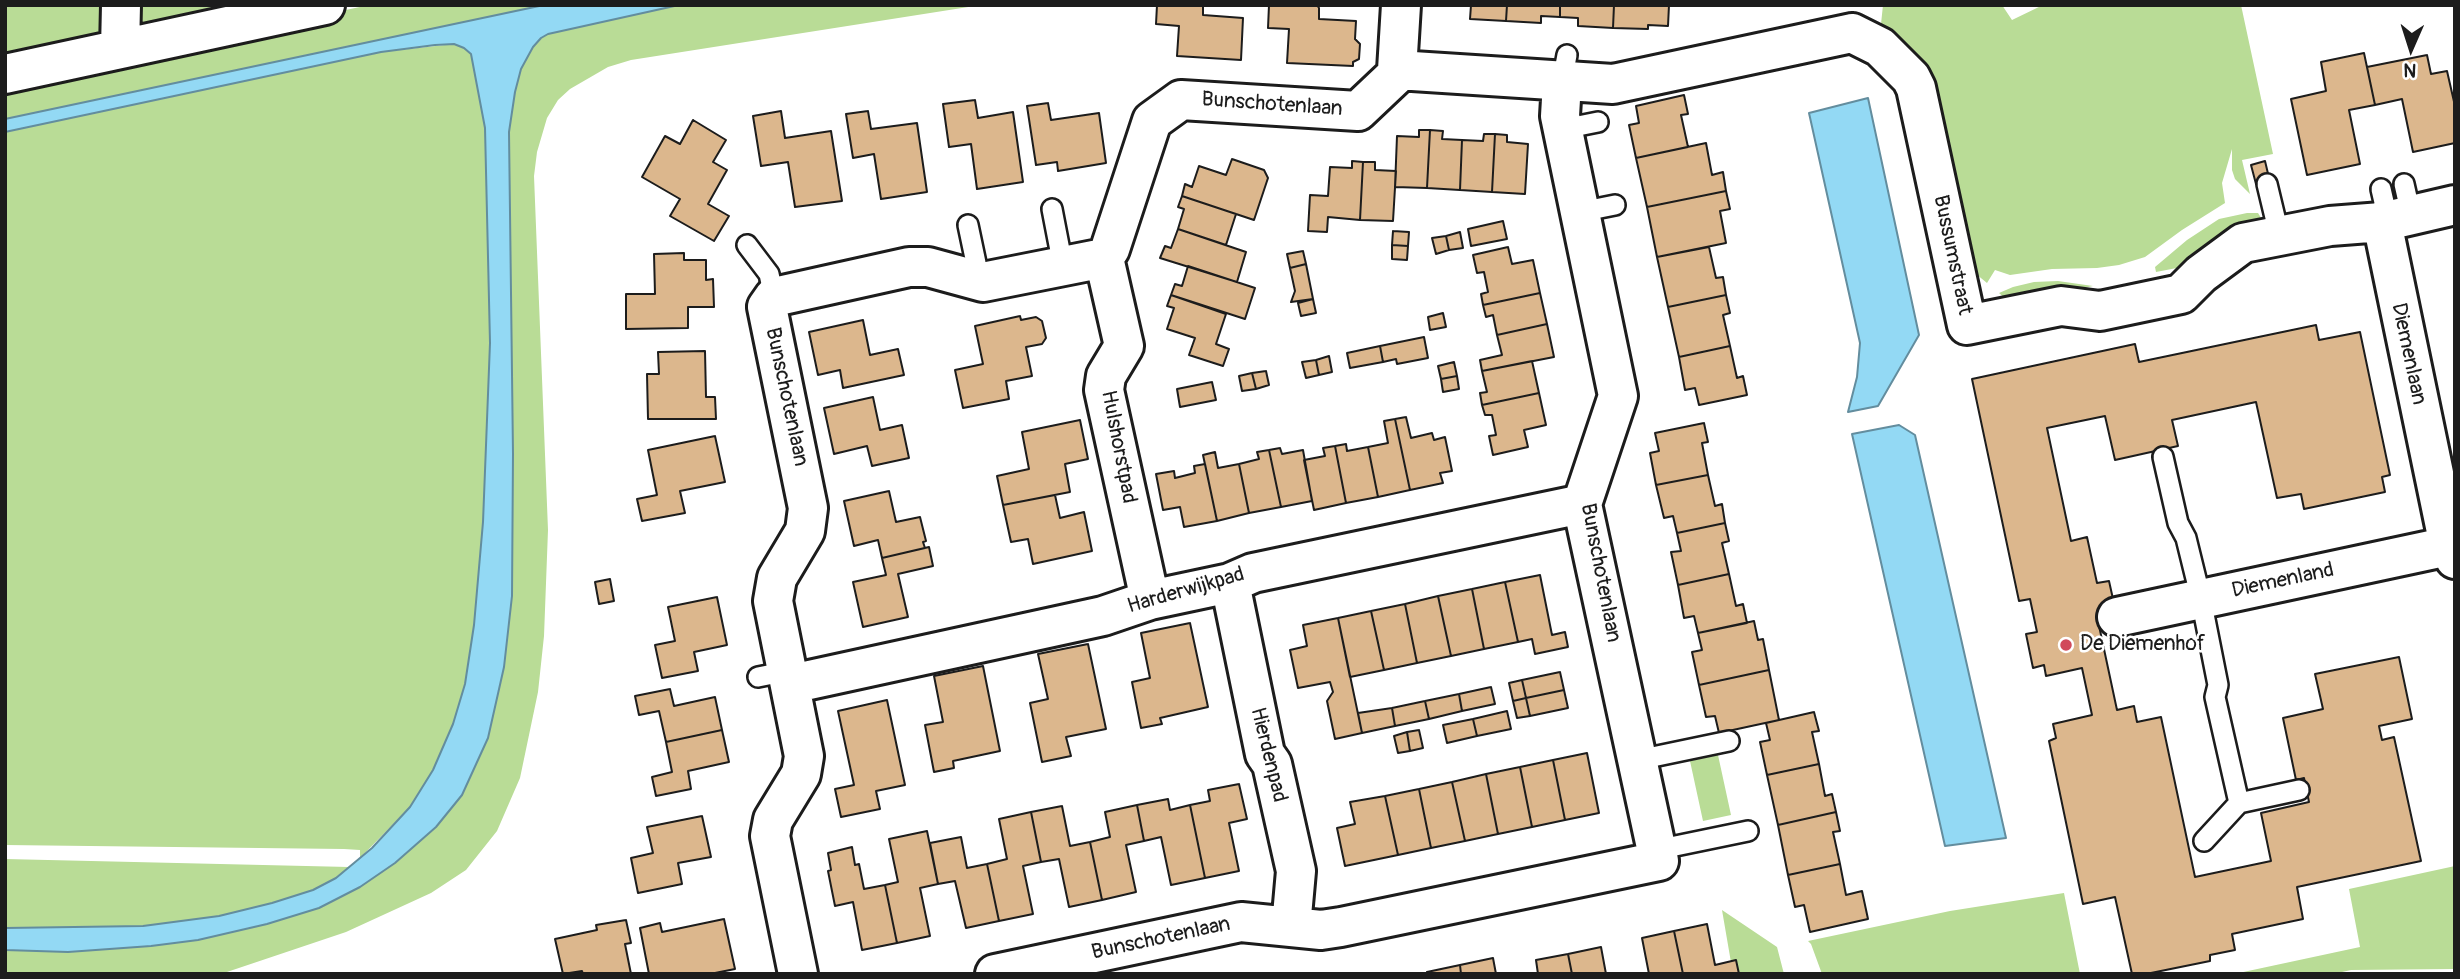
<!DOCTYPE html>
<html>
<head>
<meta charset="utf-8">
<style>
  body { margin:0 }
  #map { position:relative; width:2460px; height:979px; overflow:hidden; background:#fff; font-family:Pangolin,sans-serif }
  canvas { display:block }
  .frame { position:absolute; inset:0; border:7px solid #1c1c1c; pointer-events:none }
  .north { position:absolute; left:2376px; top:14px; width:70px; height:70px; -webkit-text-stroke:5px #fff; paint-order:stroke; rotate:183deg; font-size:19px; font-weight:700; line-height:28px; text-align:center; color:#1c1c1c }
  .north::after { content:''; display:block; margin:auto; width:24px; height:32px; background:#1c1c1c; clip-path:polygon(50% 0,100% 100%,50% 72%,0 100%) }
</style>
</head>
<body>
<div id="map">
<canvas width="2460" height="979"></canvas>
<div class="frame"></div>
<div class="north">N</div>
</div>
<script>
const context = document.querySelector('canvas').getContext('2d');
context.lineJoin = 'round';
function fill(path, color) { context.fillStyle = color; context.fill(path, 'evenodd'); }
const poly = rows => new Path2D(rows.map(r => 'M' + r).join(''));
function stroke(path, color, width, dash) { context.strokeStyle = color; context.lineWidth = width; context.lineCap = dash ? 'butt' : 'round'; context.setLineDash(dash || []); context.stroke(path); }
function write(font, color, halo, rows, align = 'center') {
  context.font = font + ' Pangolin,sans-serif'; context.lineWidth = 5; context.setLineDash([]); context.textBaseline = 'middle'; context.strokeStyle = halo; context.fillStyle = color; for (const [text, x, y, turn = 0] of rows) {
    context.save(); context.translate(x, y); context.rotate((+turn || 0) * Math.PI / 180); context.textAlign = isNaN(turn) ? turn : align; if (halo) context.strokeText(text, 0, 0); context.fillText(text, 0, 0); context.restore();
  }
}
fill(poly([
  [5,5,111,5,109,32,5,63],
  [130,5,275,5,136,34],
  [369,5,544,5,5,119,5,83],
  [679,5,981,5,631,60,608,67,570,89,558,100,547,118,537,152,534,176,548,530,544,636,538,692,520,778,497,831,466,870,431,893,346,932,221,974,5,974,5,950,68,952,151,946,198,940,267,924,319,908,360,887,395,863,436,827,462,795,488,738,504,667,512,596,513,454,509,132,514,92,521,69,533,47,541,38,548,34],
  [1883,5,2002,5,2012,20,2043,5,2241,5,2273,154,2242,160,2250,194,2235,179,2232,170,2232,149,2222,183,2225,203,2182,230,2145,257,2119,265,2097,268,2052,269,2010,275,1995,270,1987,283,1970,269,1929,70,1881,24],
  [454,44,464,48,471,54,485,128,490,343,483,522,474,625,465,684,453,724,433,770,410,807,360,858,360,850,344,849,5,845,5,132,381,52],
  [2247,213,2258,213,2263,221,2230,229,2187,257,2182,267,2156,272,2155,267,2187,240,2219,219],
  [2058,281,2093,286,2010,303,1999,293,2013,287,2034,282],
  [1718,755,1731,815,1703,821,1690,761],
  [5,859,349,867,336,878,313,890,272,903,219,916,143,926,35,929,5,928],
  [2455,866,2455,969,2351,970,2333,974,2234,974,2360,947,2349,889],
  [2064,893,2080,974,1822,974,1811,944,1808,941,1950,911],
  [1722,910,1777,947,1784,974,1733,974]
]), '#b9dc96');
const water = poly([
  [544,5,679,5,548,34,541,38,533,47,521,69,515,92,509,132,513,454,512,596,504,667,488,738,462,795,436,827,395,863,360,887,319,908,267,924,198,940,151,946,68,952,5,950,5,928,143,926,219,916,272,903,313,890,336,878,372,848,410,807,433,770,453,724,465,684,474,625,483,522,490,343,485,128,471,54,464,48,454,44,435,45,381,52,5,132,5,119,544,5],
  [1868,98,1919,335,1878,406,1848,412,1857,377,1860,343,1809,113,1868,98],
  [1899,425,1915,435,2006,838,1945,846,1852,434,1899,425]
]);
fill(water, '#93d9f4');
stroke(water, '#638d9e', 2);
const building = poly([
  [1157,5,1203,5,1203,15,1243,18,1241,60,1177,56,1179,26,1156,24,1157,5],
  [1269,5,1317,5,1319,8,1319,19,1356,21,1355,39,1360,44,1359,59,1353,62,1353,66,1287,63,1289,29,1268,28,1269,5],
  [1471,5,1507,5,1506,21,1470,19,1471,5],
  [1507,5,1560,5,1560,17,1541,16,1541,23,1506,21,1507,5],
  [1560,5,1614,5,1613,28,1578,26,1578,18,1560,17,1560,5],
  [1614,5,1669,5,1668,26,1648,25,1648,29,1613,28,1614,5],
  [2364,53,2375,105,2349,110,2360,164,2307,175,2291,99,2326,91,2321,62,2364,53],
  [2427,55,2431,74,2447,71,2455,106,2455,143,2413,152,2402,99,2375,105,2367,67,2427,55],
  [1684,95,1688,114,1681,115,1688,147,1636,158,1629,125,1639,123,1636,106,1684,95],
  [975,100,978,118,1013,112,1023,182,977,189,971,144,949,147,943,104,975,100],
  [1048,103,1051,120,1099,113,1106,163,1058,171,1057,162,1036,165,1027,106,1048,103],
  [781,111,785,138,831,131,842,201,795,207,788,162,761,166,753,116,781,111],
  [868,111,871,129,917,123,927,192,881,199,874,154,853,158,846,114,868,111],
  [693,120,726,140,713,162,727,170,708,204,729,216,714,241,670,216,680,199,642,177,665,136,680,144,693,120],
  [1419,130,1430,130,1427,188,1395,187,1397,136,1419,137,1419,130],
  [1430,130,1443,131,1442,139,1462,140,1460,190,1427,188,1430,130],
  [1484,134,1495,134,1492,192,1460,190,1462,140,1483,141,1484,134],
  [1495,134,1507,135,1507,142,1528,144,1525,194,1492,192,1495,134],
  [1706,143,1712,175,1723,172,1726,191,1647,207,1636,158,1706,143],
  [1232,159,1264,170,1268,178,1254,220,1182,196,1185,184,1192,187,1199,166,1226,175,1232,159],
  [1352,161,1363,162,1360,220,1328,217,1327,232,1308,231,1310,195,1328,196,1330,167,1352,168,1352,161],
  [2265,161,2270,182,2256,184,2251,165,2265,161],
  [1363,162,1375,162,1375,170,1396,171,1393,221,1360,220,1363,162],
  [1726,191,1730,209,1720,211,1726,243,1657,257,1647,207,1726,191],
  [1182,196,1236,214,1226,245,1178,229,1184,209,1178,207,1182,196],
  [1503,221,1507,239,1471,246,1468,229,1503,221],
  [1178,229,1246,252,1237,282,1160,258,1165,246,1171,248,1178,229],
  [1393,231,1409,232,1408,246,1392,245,1393,231],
  [1460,232,1463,248,1449,250,1446,236,1460,232],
  [1446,236,1449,250,1436,254,1432,238,1446,236],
  [1392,245,1408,246,1407,260,1392,259,1392,245],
  [1508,247,1512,264,1533,260,1540,293,1483,305,1481,294,1488,292,1484,272,1477,273,1473,255,1508,247],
  [1709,247,1716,278,1723,277,1726,295,1668,307,1657,257,1709,247],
  [1303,251,1306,264,1290,268,1287,254,1303,251],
  [684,253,684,260,706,260,706,280,713,279,714,307,688,307,688,328,626,329,626,294,655,294,654,254,684,253],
  [1306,264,1313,299,1291,302,1295,291,1290,268,1306,264],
  [1188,266,1255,288,1245,319,1171,295,1175,284,1182,286,1188,266],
  [1540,293,1547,324,1497,335,1493,315,1486,317,1483,305,1540,293],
  [1171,295,1226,314,1216,344,1229,349,1223,366,1189,355,1195,338,1167,329,1174,308,1167,306,1171,295],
  [1726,295,1730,313,1723,315,1730,346,1679,357,1668,307,1726,295],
  [1313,299,1316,313,1301,316,1298,303,1313,299],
  [1443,313,1446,327,1430,330,1428,317,1443,313],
  [1020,316,1021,320,1036,317,1042,321,1046,338,1042,344,1026,347,1032,376,1006,381,1009,399,963,408,955,370,983,364,975,326,1020,316],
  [863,320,870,355,898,349,904,375,843,388,840,370,818,375,809,332,863,320],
  [1547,324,1554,357,1482,371,1480,360,1502,355,1497,335,1547,324],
  [2316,325,2319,340,2360,332,2390,475,2382,477,2385,492,2304,509,2301,494,2277,498,2256,402,2172,420,2178,446,2115,460,2105,416,2047,428,2071,541,2087,537,2097,583,2109,581,2117,617,2098,621,2117,710,2134,706,2137,722,2161,717,2195,877,2271,861,2261,813,2309,802,2304,778,2296,780,2283,718,2323,709,2315,674,2399,657,2412,719,2379,726,2382,740,2394,737,2421,861,2297,887,2303,919,2232,934,2235,950,2210,955,2210,961,2146,974,2132,974,2115,897,2083,904,2049,741,2056,738,2053,724,2092,715,2082,668,2046,676,2044,665,2033,668,2026,634,2037,632,2030,599,2019,601,1972,379,2135,344,2139,362,2316,325],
  [1424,337,1428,358,1397,364,1396,359,1383,362,1380,346,1424,337],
  [1380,346,1383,362,1350,368,1347,353,1380,346],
  [1730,346,1737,378,1743,376,1747,395,1699,405,1695,388,1685,390,1679,357,1730,346],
  [705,351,706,397,715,397,716,419,648,419,647,374,659,374,658,352,705,351],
  [1329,356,1332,372,1319,375,1316,360,1329,356],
  [1316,360,1319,375,1306,378,1302,362,1316,360],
  [1532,361,1539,393,1482,405,1480,393,1487,392,1482,371,1532,361],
  [1454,362,1457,376,1441,379,1438,366,1454,362],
  [1266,371,1269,385,1256,389,1252,373,1266,371],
  [1252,373,1256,389,1242,391,1239,376,1252,373],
  [1457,376,1459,389,1443,392,1441,379,1457,376],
  [1212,382,1216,400,1180,407,1177,389,1212,382],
  [1539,393,1546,425,1524,430,1528,447,1493,455,1489,436,1496,435,1492,415,1485,415,1482,405,1539,393],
  [873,397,880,430,902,425,909,458,872,466,867,446,834,454,824,408,873,397],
  [1406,417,1411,438,1432,433,1434,440,1445,437,1452,471,1440,473,1443,483,1410,490,1395,419,1406,417],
  [1395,419,1410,490,1378,497,1368,447,1388,443,1384,421,1395,419],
  [1080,420,1088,459,1065,464,1070,492,1003,505,997,476,1029,469,1022,432,1080,420],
  [1704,423,1708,442,1702,443,1708,475,1656,485,1650,453,1659,451,1655,433,1704,423],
  [715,436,725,482,680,491,685,513,642,521,637,499,657,495,648,450,715,436],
  [1346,444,1347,451,1368,447,1378,497,1346,503,1335,446,1346,444],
  [1335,446,1346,503,1314,510,1304,460,1325,456,1323,448,1335,446],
  [1280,448,1282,454,1303,450,1312,501,1281,507,1269,450,1280,448],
  [1269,450,1281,507,1249,513,1239,464,1259,459,1257,452,1269,450],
  [1215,452,1218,468,1239,464,1249,513,1217,521,1203,455,1215,452],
  [1205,464,1217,521,1184,527,1180,507,1163,510,1156,474,1174,471,1175,478,1195,473,1194,466,1205,464],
  [1708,475,1715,506,1722,504,1725,523,1677,533,1673,516,1664,518,1656,485,1708,475],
  [889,491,896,522,920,517,926,541,923,542,925,548,882,558,878,540,854,546,844,501,889,491],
  [1055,495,1060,518,1084,512,1092,551,1033,564,1028,539,1011,542,1003,505,1055,495],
  [1725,523,1729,541,1722,543,1729,574,1678,585,1671,552,1681,551,1677,533,1725,523],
  [929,547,933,566,898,574,908,617,863,627,853,582,886,575,882,558,929,547],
  [1729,574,1736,606,1743,604,1747,623,1698,633,1694,616,1684,618,1678,585,1729,574],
  [1540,575,1552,635,1565,632,1568,647,1535,654,1532,639,1518,642,1505,582,1540,575],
  [610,579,614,601,599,604,595,582,610,579],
  [1505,582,1518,642,1484,649,1472,589,1505,582],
  [1472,589,1484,649,1451,656,1438,596,1472,589],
  [1438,596,1451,656,1417,663,1405,604,1438,596],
  [717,597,727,645,694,652,698,671,662,678,655,645,675,641,668,607,717,597],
  [1405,604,1417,663,1384,670,1371,611,1405,604],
  [1371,611,1384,670,1350,677,1338,618,1371,611],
  [1338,618,1362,733,1335,739,1327,701,1333,692,1330,682,1298,688,1290,650,1307,646,1303,625,1338,618],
  [1754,621,1758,640,1763,639,1769,670,1699,685,1692,652,1702,650,1698,633,1754,621],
  [1190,623,1208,707,1160,718,1162,724,1141,728,1132,682,1150,678,1141,633,1190,623],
  [1088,644,1106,729,1066,737,1071,756,1042,762,1030,703,1048,699,1038,654,1088,644],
  [983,666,1000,751,953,761,954,768,934,772,925,725,943,722,934,676,983,666],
  [1769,670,1779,720,1719,733,1715,716,1706,717,1699,685,1769,670],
  [1560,672,1564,690,1526,698,1522,680,1560,672],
  [1522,680,1526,698,1513,701,1509,683,1522,680],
  [1491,687,1495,704,1462,711,1459,694,1491,687],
  [670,689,674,706,715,697,722,730,666,742,659,711,639,715,635,696,670,689],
  [1564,690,1568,708,1530,716,1526,698,1564,690],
  [1459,694,1462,711,1429,719,1425,701,1459,694],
  [1526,698,1530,716,1517,718,1513,701,1526,698],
  [887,700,905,785,876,791,880,809,841,817,835,789,854,785,838,711,887,700],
  [1425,701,1429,719,1395,726,1392,708,1425,701],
  [1392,708,1395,726,1362,733,1358,713,1392,708],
  [1507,711,1511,729,1477,736,1473,719,1507,711],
  [1814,712,1819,731,1812,732,1819,764,1767,775,1760,742,1770,740,1766,723,1814,712],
  [1473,719,1477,736,1447,743,1443,725,1473,719],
  [722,730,729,762,688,771,691,789,656,796,652,777,672,772,666,742,722,730],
  [1419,730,1423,748,1410,751,1407,732,1419,730],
  [1407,732,1410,751,1398,753,1394,736,1407,732],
  [1587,753,1599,813,1565,820,1553,760,1587,753],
  [1553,760,1565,820,1532,827,1520,767,1553,760],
  [1819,764,1825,796,1832,794,1836,812,1778,825,1767,775,1819,764],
  [1520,767,1532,827,1498,834,1486,774,1520,767],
  [1486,774,1498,834,1465,841,1452,782,1486,774],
  [1452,782,1465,841,1431,848,1419,789,1452,782],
  [1239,784,1247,819,1229,823,1239,871,1205,878,1190,805,1210,801,1208,790,1239,784],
  [1419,789,1431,848,1398,855,1385,796,1419,789],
  [1385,796,1398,855,1345,866,1337,828,1355,824,1350,802,1385,796],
  [1168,799,1170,810,1190,805,1205,878,1171,885,1161,837,1144,841,1137,805,1168,799],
  [1137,805,1144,841,1126,845,1136,892,1102,900,1090,842,1110,837,1105,812,1137,805],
  [1062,806,1070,846,1090,842,1102,900,1069,907,1059,859,1041,862,1031,812,1062,806],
  [1031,812,1041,862,1023,866,1033,914,999,921,987,864,1007,859,999,819,1031,812],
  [1836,812,1840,831,1833,832,1840,864,1788,875,1778,825,1836,812],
  [702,816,711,857,678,863,682,884,638,893,631,858,653,853,647,827,702,816],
  [927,831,938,884,920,888,930,936,897,943,885,885,898,882,889,839,927,831],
  [961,837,967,868,987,864,999,921,966,928,955,881,938,884,930,843,961,837],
  [852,847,855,865,859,864,864,889,885,885,897,943,862,950,853,902,835,906,828,871,831,870,828,853,852,847],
  [1840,864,1846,895,1862,891,1868,919,1810,932,1804,905,1795,907,1788,875,1840,864],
  [724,919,735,969,710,974,649,974,640,928,660,923,662,932,724,919],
  [626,920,631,943,625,944,631,974,583,974,582,971,563,974,555,939,597,930,596,925,626,920],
  [1707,924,1715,965,1736,960,1739,974,1683,974,1674,931,1707,924],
  [1674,931,1683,974,1649,974,1642,938,1674,931],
  [1601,947,1606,974,1572,974,1568,954,1601,947],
  [1568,954,1572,974,1538,974,1536,960,1568,954],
  [1493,958,1496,974,1461,974,1460,965,1493,958],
  [1460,965,1461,974,1428,974,1427,972,1460,965]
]);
fill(building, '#dcb78d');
stroke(building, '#1c1c1c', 2);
const lane = poly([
  [1562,82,1567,55],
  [1563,129,1598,122],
  [2267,184,2279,234],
  [2404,184,2411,215],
  [2381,189,2384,202,2382,222],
  [1052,209,1063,266],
  [1580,212,1615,205],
  [968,225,976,263,973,280],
  [747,245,769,274,774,297],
  [2163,457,2178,523,2186,538,2201,599,2218,685,2215,697,2239,803],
  [758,677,788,671],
  [1638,760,1729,741],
  [2204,841,2239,803,2299,790],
  [1656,850,1748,831]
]);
const street = poly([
  [1852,33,1880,47,1911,78,1916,88,1967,325,2061,306,2100,311,2181,294,2201,274,2243,243,2330,226,2382,222],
  [120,49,121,5],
  [1397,70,1401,5],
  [5,74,325,5],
  [2455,205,2382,222,2449,546,2455,559],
  [1104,258,1124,346,1106,376,1104,390,1150,600],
  [1230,583,1265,754,1272,764,1296,871,1291,927],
  [2117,617,2449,546],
  [791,684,1103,616,1150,600,1230,583,1253,573,1582,504],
  [798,974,770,836,773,820,801,774,804,756,773,601,777,578,805,531,808,508,767,307,774,297,909,267,928,267,983,282,1104,258,1110,249,1152,121,1181,100,1358,111,1395,76,1397,70,1613,84,1852,33],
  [995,974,1241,922,1321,930,1341,927,1659,861,1582,504,1618,396,1560,116,1562,82]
]);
stroke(lane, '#1c1c1c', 24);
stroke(street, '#1c1c1c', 44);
stroke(lane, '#fff', 19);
stroke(street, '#fff', 38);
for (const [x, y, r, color] of [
  [2066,645,7,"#d1495b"]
]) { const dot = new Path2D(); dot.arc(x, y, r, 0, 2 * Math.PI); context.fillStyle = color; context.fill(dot); stroke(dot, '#fff', 2.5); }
write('21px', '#1c1c1c', '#fff', [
  ["Bunschotenlaan",1272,105,4],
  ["Bussumstraat",1952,255,78],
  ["Diemenlaan",2408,354,78],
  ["Bunschotenlaan",786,397,78],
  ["Hulshorstpad",1118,447,79],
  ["Bunschotenlaan",1600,573,79],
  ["Diemenland",2283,581,-12],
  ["Harderwijkpad",1186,591,-16],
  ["Hierdenpad",1268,755,76],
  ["Bunschotenlaan",1161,939,-12]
]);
write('21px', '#1c1c1c', '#fff', [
  ["De Diemenhof",2080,645]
], 'left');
</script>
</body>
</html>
